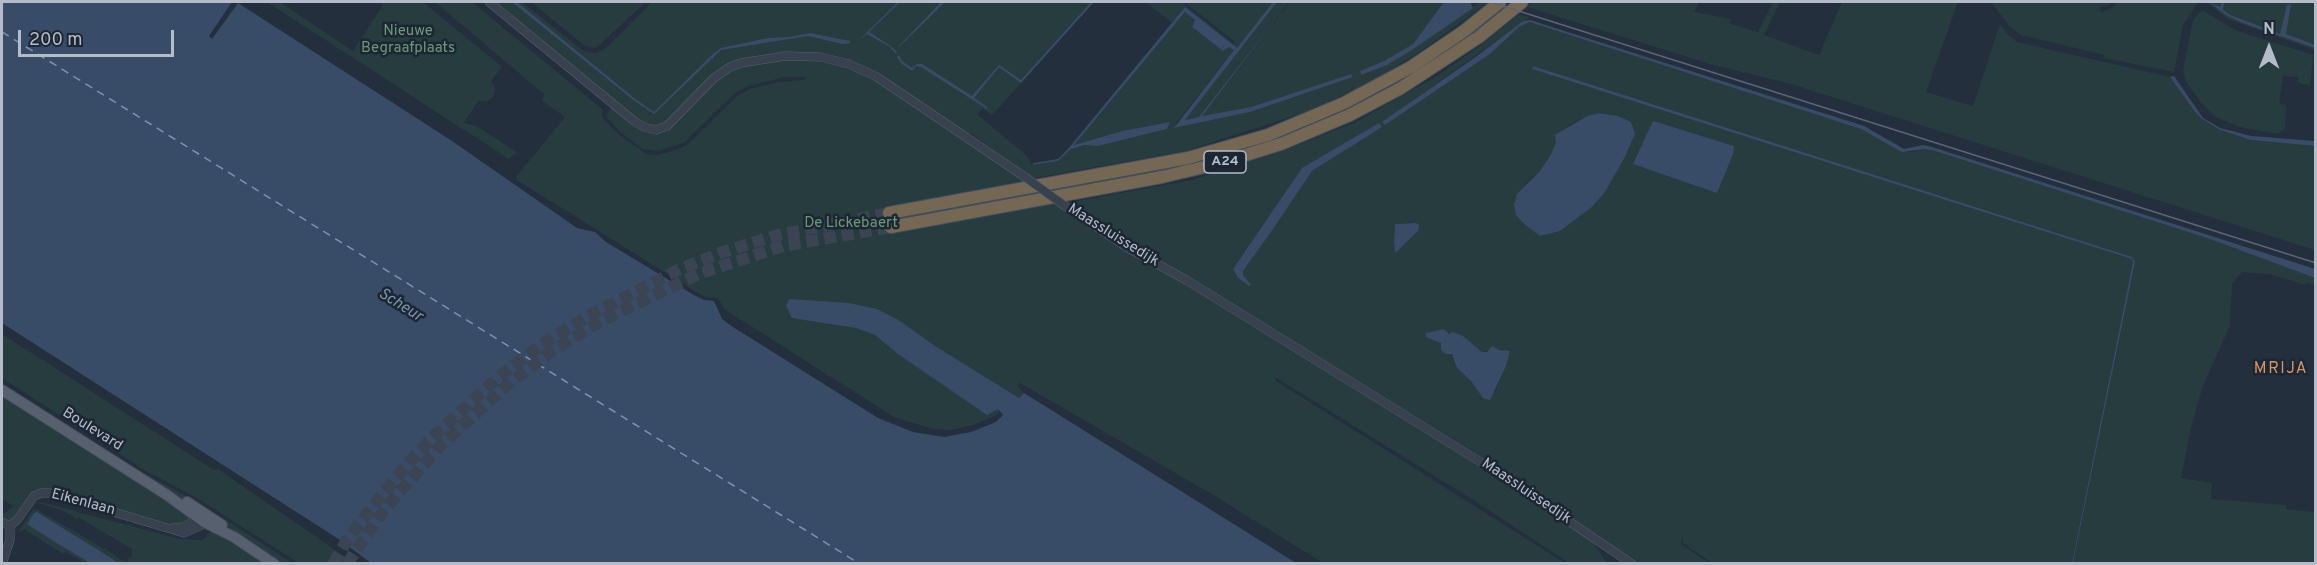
<!DOCTYPE html>
<html>
<head>
<meta charset="utf-8">
<style>
  body { margin:0 }
  #map { position:relative; width:2317px; height:565px; overflow:hidden; background:#242f3e; font-family:Overpass,sans-serif }
  canvas { display:block }
  .frame { position:absolute; inset:0; border:3px solid #b4bcc9; pointer-events:none }
  .north { position:absolute; left:2239px; top:18px; width:60px; height:60px; -webkit-text-stroke:4px #1d2633; paint-order:stroke; rotate:0deg; font-size:16px; font-weight:700; line-height:24px; text-align:center; color:#b4bcc9 }
  .north::after { content:''; display:block; margin:auto; width:21px; height:27px; background:#b4bcc9; clip-path:polygon(50% 0,100% 100%,50% 72%,0 100%) }
  .scale { position:absolute; left:18px; top:30px; width:156px; height:27px; box-sizing:border-box; border:3px solid #b4bcc9; border-top:0; padding-left:8px; font-size:18px; line-height:21px; white-space:nowrap; color:#b4bcc9; -webkit-text-stroke:4px #1d2633; paint-order:stroke }
</style>
</head>
<body>
<div id="map">
<canvas width="2317" height="565"></canvas>
<div class="frame"></div>
<div class="north">N</div>
<div class="scale">200 m</div>
</div>
<script>
const context = document.querySelector('canvas').getContext('2d');
context.lineJoin = 'round';
function fill(path, color) { context.fillStyle = color; context.fill(path, 'evenodd'); }
const poly = rows => new Path2D(rows.map(r => 'M' + r).join(''));
function stroke(path, color, width, dash) { context.strokeStyle = color; context.lineWidth = width; context.lineCap = dash ? 'butt' : 'round'; context.setLineDash(dash || []); context.stroke(path); }
function write(font, color, halo, rows, align = 'center') {
  context.font = font + ' Overpass,sans-serif'; context.lineWidth = 5; context.setLineDash([]); context.textBaseline = 'middle'; context.strokeStyle = halo; context.fillStyle = color; for (const [text, x, y, turn = 0] of rows) {
    context.save(); context.translate(x, y); context.rotate((+turn || 0) * Math.PI / 180); context.textAlign = isNaN(turn) ? turn : align; if (halo) context.strokeText(text, 0, 0); context.fillText(text, 0, 0); context.restore();
  }
}
fill(poly([
  [267,2,280,2,353,51,383,5,380,2,423,2,502,67,491,81,495,89,493,97,487,101,478,101,464,123,476,126,517,152,509,159],
  [435,2,472,2,602,109,602,117,617,133,646,154,657,155,673,151,687,145,737,96,749,89,778,82,805,80,806,77,785,77,748,86,734,94,685,142,659,151,642,149,618,130,606,116,612,106,640,128,652,132,660,132,676,122,716,80,732,69,771,60,800,58,799,53,751,58,729,65,712,76,666,123,660,126,648,125,633,116,493,2,522,2,582,50,593,53,597,53,606,48,652,2,1091,2,1021,80,1012,75,1021,83,992,115,982,108,978,115,1026,155,1032,165,1058,161,1071,149,1085,145,1098,146,1167,129,1170,122,1122,131,1074,145,1185,12,1195,21,1192,27,1223,51,1229,47,1234,50,1177,122,1175,128,1250,112,1353,77,1351,74,1251,107,1202,116,1290,2,1444,2,1413,44,1384,61,1360,71,1361,75,1387,65,1409,52,1480,2,1487,3,1421,51,1367,84,1303,113,1185,151,1034,178,970,133,967,139,1108,239,1195,289,1482,465,1589,537,1607,563,1569,563,1475,501,1275,377,1276,381,1565,563,1323,563,1215,496,1020,383,1017,386,1024,393,1019,398,1012,394,997,415,973,425,951,430,933,429,894,417,724,309,718,298,706,297,696,292,517,180,516,177,565,117,542,101,544,94],
  [531,2,646,2,596,48,585,46],
  [1146,2,1181,2,1235,45,1233,40,1184,2,1190,2,1191,4,1193,2,1273,2,1237,48,1185,7,1172,23],
  [1277,2,1289,2,1199,117,1185,120],
  [1533,2,1699,2,1694,12,1731,19,1729,23,1758,32,1773,2,1780,2,1764,35,1819,55,1842,2,1958,2,1926,92,1973,106,2000,24,2008,35,2017,42,2170,77,2202,119,2220,130,2251,140,2315,146,2315,250,1791,84,1710,64,1527,7],
  [1991,2,2112,2,2107,6,2100,6,2101,12,2110,9,2118,2,2198,2,2183,25,2174,72,2104,58,2105,55,2021,35,2010,27],
  [2206,2,2315,2,2315,50,2228,19],
  [2202,10,2237,31,2313,55,2310,85,2298,83,2298,77,2283,76,2279,103,2286,105,2285,128,2278,134,2240,127,2216,117,2203,105,2186,82,2183,70,2193,20],
  [1519,14,1529,17,1527,20,1525,20,1383,122,1385,125,1490,54,1519,27,1528,22,1861,129,1898,150,1912,152,1924,149,1932,150,2210,239,2315,278,2315,285,2306,282,2305,285,2270,274,2242,272,2232,284,2230,326,2203,385,2191,428,2181,478,2212,483,2211,499,2286,505,2286,509,2315,512,2315,563,2073,563,2135,262,2132,257,1533,66,1532,69,2132,259,2133,262,2072,563,1712,563,1683,543,1683,532,1681,544,1709,563,1639,563,1468,448,1199,284,1134,248,1067,203,1192,180,1280,152,1356,122,1437,76,1484,43],
  [1599,113,1618,116,1635,134,1625,157,1605,192,1592,207,1560,231,1541,236,1524,224,1516,215,1525,184,1540,171,1568,126,1587,116],
  [1379,124,1344,151,1312,171,1271,232,1243,271,1243,274,1249,286,1238,278,1233,269,1302,168],
  [1416,223,1395,252,1394,243,1395,224],
  [1444,329,1449,334,1463,336,1482,352,1503,349,1506,366,1501,375,1496,390,1483,398,1471,380,1457,368,1452,354,1441,350,1441,343,1436,332],
  [2,334,214,470,218,469,354,563,299,563,197,498,146,471,2,378],
  [2,393,187,513,189,519,186,523,174,525,48,490,30,495,12,520,7,520,2,517,2,512,4,514,13,506,2,499],
  [145,474,194,500,216,514,216,517,143,478],
  [40,502,180,539,201,540,206,538,212,529,269,563,119,563,37,512,34,513,27,524,90,563,85,563,66,552,63,554,24,529,21,532,19,531,34,508,101,547,102,549,105,548,120,559,127,562,129,557,131,558,132,549,78,517,76,520,73,516,61,510,38,503],
  [221,517,260,542,292,563,280,563,218,520]
]), '#263c3f');
fill(poly([
  [2,2,232,2,209,36,212,39,238,3,452,141,577,228,595,232,606,242,692,294,704,300,714,301,722,319,733,327,878,418,913,432,944,437,971,432,996,422,1003,415,998,409,987,415,898,354,875,335,856,328,792,318,786,306,789,299,849,303,877,309,900,321,935,346,1019,398,1024,393,1296,563,371,563,340,540,2,323],
  [512,2,517,2,634,98,654,112,713,54,721,48,768,38,789,37,810,33,850,41,850,43,843,44,808,36,721,50,654,114,632,99],
  [898,2,900,2,869,32,892,47,897,52,896,54,890,47,867,34,859,40],
  [941,2,945,2,899,47,899,46],
  [1091,2,1094,2,1021,83,999,67,974,98,987,107,987,109,921,67,916,66,912,71,901,63,897,57,899,55,902,61,912,68,917,64,922,64,972,96,999,65,1021,80],
  [1273,2,1277,2,1185,120,1199,117,1289,2,1202,116,1251,107,1351,74,1353,77,1250,112,1174,128,1234,50,1229,47,1223,51,1192,27,1195,20,1185,12,1074,145,1122,131,1170,122,1167,129,1098,146,1085,145,1071,149,1058,161,1032,165,1034,163,1058,159,1068,149,1185,7,1237,48],
  [1444,2,1470,2,1473,8,1409,52,1387,65,1361,75,1360,71,1384,61,1413,44],
  [2209,2,2220,7,2222,2,2224,2,2223,10,2230,15,2280,34,2287,5,2291,4,2286,34,2315,45,2315,48,2243,23,2226,15],
  [1530,20,1864,126,1904,149,1923,145,1932,147,2315,269,2315,278,2210,239,1932,150,1924,149,1903,152,1898,150,1861,129,1529,22,1519,27,1490,54,1385,125,1382,122,1477,56,1523,21],
  [1533,66,2132,257,2135,262,2073,563,2072,563,2133,262,2132,259,1532,69],
  [2174,76,2203,118,2220,128,2251,136,2315,141,2315,146,2251,140,2220,130,2202,119,2196,113,2170,77],
  [1599,113,1618,116,1631,122,1635,134,1625,157,1605,192,1592,207,1560,231,1540,236,1524,224,1516,215,1514,205,1517,194,1540,171,1551,154,1556,143,1555,135,1587,116],
  [1653,121,1734,146,1733,154,1717,193,1633,164],
  [1379,123,1382,127,1312,171,1271,232,1243,271,1243,275,1251,285,1249,286,1238,278,1233,269,1302,168],
  [1416,223,1419,225,1418,231,1395,253,1394,243,1395,224],
  [1444,329,1449,334,1453,332,1463,336,1482,352,1487,352,1492,346,1499,350,1510,351,1506,366,1490,400,1483,398,1471,381,1457,368,1452,354,1446,354,1441,350,1441,343,1426,337,1426,333],
  [37,512,103,553,119,563,90,563,58,544,27,524,34,513]
]), '#394c67');
stroke(poly([
  [2,32,860,564]
]), '#7c92b1', 1.5, [8, 6]);
stroke(poly([
  [333,564,347,540,377,501,409,462,438,432,501,375,544,343,588,316,680,269,723,252,778,235,889,213],
  [347,564,384,510,440,446,506,386,550,352,604,319,701,273,783,246,891,227]
]), '#3a4453', 12, [12, 6]);
const minor = poly([
  [489,2,634,121,644,127,656,130,667,126,714,78,730,67,741,63,785,56,820,57,849,64,877,77,1025,177],
  [1065,206,1128,248,1188,281,1492,469,1632,564],
  [2,522,10,526],
  [2,564,10,540,10,526,18,519,34,496,41,493,50,493,184,533,202,525,205,514,184,527,173,528]
]);
const major = poly([
  [2,390,167,495,204,522,234,537,274,564],
  [187,502,222,525]
]);
const highway = poly([
  [889,213,1188,158,1268,135,1344,103,1411,67,1464,31,1500,2],
  [891,227,1162,177,1217,164,1281,144,1350,115,1401,88,1479,37,1522,2]
]);
stroke(minor, '#565f6c', 9);
stroke(major, '#414a57', 12);
stroke(highway, '#434c59', 14);
stroke(minor, '#38414e', 8);
stroke(major, '#56606e', 10);
stroke(highway, '#746855', 12);
stroke(poly([
  [1490,2,2316,263]
]), '#5a6575', 1.5);
const minorBridge = poly([
  [1025,177,1065,206]
]);
stroke(minorBridge, '#565f6c', 9, []);
stroke(minorBridge, '#38414e', 8);
for (const [x, y, w] of [
  [1225,162,42]
]) { const box = new Path2D(); box.roundRect(x - w / 2, y - 11, w, 22, 4.5); context.fillStyle = '#1d2633'; context.fill(box); stroke(box, '#b4bcc9', 1.5); }
write('bold 14px', '#b4bcc9', null, [
  ["A24",1225,162]
]);
write('15px', '#6b9a76', '#1d2633', [
  ["Nieuwe",408,32],
  ["Begraafplaats",408,49],
  ["De Lickebaert",851,224]
]);
write('15px', '#b4bcc9', '#1d2633', [
  ["Maassluissedijk",1113,236,32],
  ["Boulevard",92,430,32],
  ["Maassluissedijk",1526,492,34],
  ["Eikenlaan",83,503,15]
]);
write('italic 16px', '#7c92b1', '#1d2633', [
  ["Scheur",400,306,32]
]);
context.letterSpacing = '1.5px';
write('16px', '#d59563', '#1d2633', [
  ["MRIJA",2281,370]
]);
context.letterSpacing = '0px';
</script>
</body>
</html>
